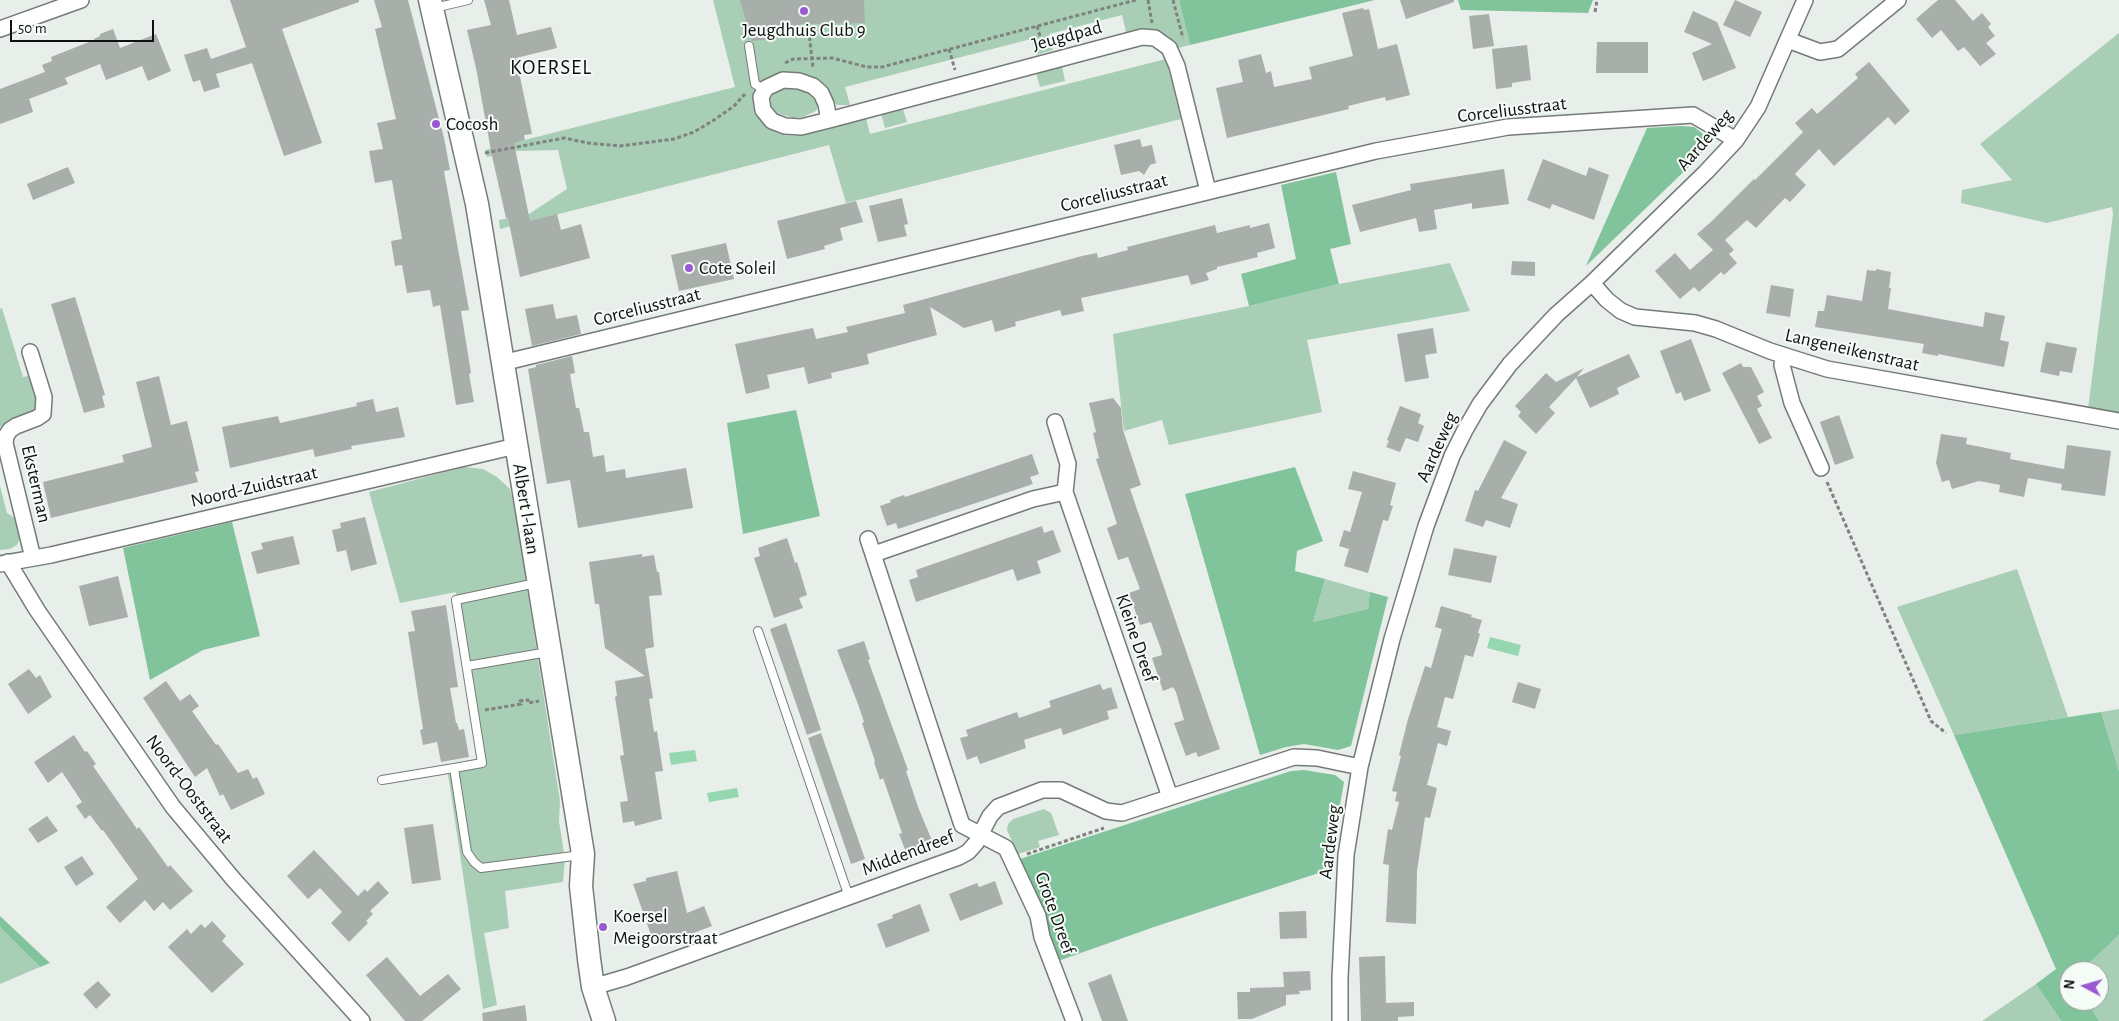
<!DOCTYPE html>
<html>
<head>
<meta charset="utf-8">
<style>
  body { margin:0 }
  #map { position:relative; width:2119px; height:1021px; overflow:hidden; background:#e8eeea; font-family:"Alegreya Sans",sans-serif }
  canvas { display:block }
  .north { position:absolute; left:2059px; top:961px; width:50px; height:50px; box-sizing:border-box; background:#f5fbf7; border:1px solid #999d9b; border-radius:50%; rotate:276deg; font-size:14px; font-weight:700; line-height:20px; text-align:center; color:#0f1110 }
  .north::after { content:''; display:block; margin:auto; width:18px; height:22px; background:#995ad1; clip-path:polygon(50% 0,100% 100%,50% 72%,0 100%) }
  .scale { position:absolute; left:10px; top:20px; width:144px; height:22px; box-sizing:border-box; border:2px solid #0f1110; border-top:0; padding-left:6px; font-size:15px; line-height:18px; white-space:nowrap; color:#0f1110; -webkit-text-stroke:4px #f5fbf7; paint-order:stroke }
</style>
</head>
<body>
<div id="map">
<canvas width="2119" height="1021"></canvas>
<div class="north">N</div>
<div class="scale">50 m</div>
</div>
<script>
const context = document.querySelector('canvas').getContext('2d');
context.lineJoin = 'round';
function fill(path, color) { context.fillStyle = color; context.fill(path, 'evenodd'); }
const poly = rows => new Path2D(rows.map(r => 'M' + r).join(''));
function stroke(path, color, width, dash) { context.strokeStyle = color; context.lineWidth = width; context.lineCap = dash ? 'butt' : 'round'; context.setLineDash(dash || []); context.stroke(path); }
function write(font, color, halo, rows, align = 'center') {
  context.font = font + ' "Alegreya Sans",sans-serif'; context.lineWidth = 4; context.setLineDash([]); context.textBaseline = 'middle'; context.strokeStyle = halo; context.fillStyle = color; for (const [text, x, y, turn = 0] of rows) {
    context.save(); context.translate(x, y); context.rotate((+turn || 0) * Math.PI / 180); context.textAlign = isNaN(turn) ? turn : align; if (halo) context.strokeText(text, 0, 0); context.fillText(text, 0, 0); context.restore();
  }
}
fill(poly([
  [713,0,1179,0,1190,45,1178,48,1171,41,1147,31,1126,32,1122,15,1049,34,1053,50,1036,55,1031,39,845,87,850,105,837,105,833,101,830,93,820,81,803,73,795,72,765,80,753,95,753,103,755,112,767,128,782,135,798,136,866,118,870,134,1166,59,1181,119,846,203,829,145,500,229,499,220,529,214,567,189,558,150,515,151,487,157,485,150,735,87],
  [2119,33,2119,413,2088,409,2113,214,2112,207,2047,223,1961,203,1962,190,2012,180,1980,144],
  [1062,66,1065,81,1040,87,1036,73],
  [785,88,806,90,814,95,819,105,816,111,803,117,794,118,777,113,771,106,770,97,776,91],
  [903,109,907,122,885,128,881,114],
  [1450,263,1470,311,1307,340,1322,412,1169,445,1162,420,1124,431,1113,334,1249,306,1339,284],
  [2,308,23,377,29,376,37,403,33,412,26,416,11,420,0,427,0,309],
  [464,467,483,469,497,477,510,489,515,510,560,801,559,821,565,859,563,882,505,891,509,928,484,933,497,1005,483,1009,448,774,485,766,456,592,400,603,369,492],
  [0,486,7,513,16,519,20,538,17,545,10,549,0,550],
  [2017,569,2068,717,1954,735,1897,607],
  [1325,579,1370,592,1368,609,1313,622],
  [2119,709,2119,771,2101,712],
  [1044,809,1051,813,1059,835,1038,841,1040,847,1018,854,1007,830,1008,824,1013,819],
  [0,927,40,967,0,984],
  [2119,935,2119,1021,2099,1021,2087,1001,2099,1001,2099,971,2081,971],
  [2036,984,2061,1021,1982,1021]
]), '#a8ceb5');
fill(poly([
  [1179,0,1375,0,1190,45],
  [1458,0,1593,0,1588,13,1461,10],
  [1680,126,1694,127,1702,133,1707,144,1699,157,1586,266,1647,128],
  [1336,172,1351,244,1330,249,1339,284,1249,306,1241,274,1296,259,1281,185],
  [796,410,820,516,743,534,727,423],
  [1295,467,1323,541,1297,551,1295,571,1325,579,1313,622,1368,609,1370,592,1388,597,1351,746,1338,750,1304,744,1286,747,1260,755,1185,494],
  [232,522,260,636,203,650,150,680,123,548],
  [2101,712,2119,771,2119,935,2081,971,2069,971,2069,1001,2087,1001,2099,1021,2061,1021,2036,984,2056,969,1954,735],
  [1304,770,1335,775,1344,782,1336,827,1331,869,1154,927,1058,961,1048,933,1043,911,1020,859,1291,771],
  [0,916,50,963,40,967,0,927]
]), '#81c39a');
fill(poly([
  [1490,637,1521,645,1518,656,1487,648],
  [695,750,697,761,671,765,669,753],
  [737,788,739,797,709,802,707,793]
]), '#95d7ae');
fill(poly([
  [230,0,359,0,359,2,282,29,322,143,284,156,252,63,216,74,220,87,204,92,200,80,193,82,184,55,207,48,211,59,246,47],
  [374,0,408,0,444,138,450,170,444,171,469,310,461,311,471,373,469,374,474,402,456,405,440,305,433,307,430,290,407,293,402,265,395,266,391,241,402,239,392,180,375,183,369,151,383,149,377,123,396,119,375,29,382,27],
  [484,0,509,0,517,35,551,27,557,48,516,58,532,134,524,135,525,140,514,143,530,221,557,214,561,230,581,224,590,258,520,277,508,218,506,218,492,156,476,68,467,30,491,25],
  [740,0,864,0,865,23,800,24,801,35,752,41],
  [1400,0,1454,0,1454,2,1406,19],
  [1735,0,1762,12,1750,37,1723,25],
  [1938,0,1955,0,1973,21,1982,13,1991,24,1988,27,1995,36,1986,43,1996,54,1980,66,1964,47,1958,51,1941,30,1932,38,1916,19],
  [1363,8,1364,10,1369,9,1378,49,1397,44,1410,95,1386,101,1385,97,1348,106,1349,109,1227,138,1216,88,1243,82,1238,60,1261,54,1266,73,1271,71,1274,87,1312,79,1309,67,1353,56,1342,13],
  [1693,11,1717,22,1736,68,1703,81,1692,53,1712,44,1684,32],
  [1489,14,1494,46,1473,49,1469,16],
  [113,29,120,48,156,34,171,71,148,81,142,66,106,80,100,64,65,78,68,84,29,99,33,112,0,124,0,89,45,72,42,65,52,61,51,57,94,40,94,39,100,36,100,34],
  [1597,42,1648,42,1648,73,1596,73],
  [1527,45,1531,80,1512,83,1512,87,1496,89,1492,49],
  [1869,62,1910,111,1895,125,1888,117,1834,166,1819,149,1795,174,1806,185,1790,202,1785,198,1756,228,1747,220,1725,240,1734,250,1729,254,1737,263,1724,275,1721,272,1699,292,1694,287,1680,299,1655,271,1675,253,1690,270,1713,250,1697,234,1712,221,1754,179,1755,180,1803,132,1795,123,1812,108,1817,114,1858,78,1855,74],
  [1140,139,1142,147,1152,145,1156,163,1150,165,1144,175,1139,171,1121,175,1114,145],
  [1543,159,1586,176,1589,167,1609,175,1594,220,1552,204,1550,209,1527,200],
  [68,167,75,183,33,200,27,184],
  [1504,169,1509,204,1472,209,1472,203,1434,210,1437,229,1419,232,1416,218,1360,232,1352,205,1411,190,1410,184],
  [902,198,908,224,904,225,907,236,878,242,869,206],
  [856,201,863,222,840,228,843,240,824,246,825,249,787,259,777,221],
  [1269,223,1275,248,1257,253,1258,257,1217,267,1217,269,1206,273,1209,280,1191,285,1188,275,1081,298,1084,311,1062,316,1060,310,1015,322,1016,326,995,332,992,320,964,328,930,307,937,335,867,354,869,364,831,373,832,378,808,384,804,367,767,375,770,388,746,394,735,344,813,328,816,339,848,332,846,327,905,313,903,305,1082,256,1097,253,1098,258,1128,250,1127,247,1215,225,1217,233,1250,225,1250,228],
  [726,243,734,279,679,291,671,255],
  [1512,261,1535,262,1535,276,1511,275],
  [1876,269,1891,272,1889,288,1891,288,1888,309,1983,327,1985,312,2005,316,2000,340,2009,342,2004,367,1938,354,1938,356,1922,353,1924,344,1815,327,1818,311,1824,311,1827,295,1862,301,1867,270,1876,271],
  [1771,285,1794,289,1790,317,1766,313],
  [75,297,105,395,102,396,105,407,84,413,51,304],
  [553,304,556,319,577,315,581,334,532,346,525,309],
  [1433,328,1437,353,1425,355,1429,378,1405,382,1397,334],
  [1691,339,1711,391,1684,401,1681,392,1676,394,1660,351],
  [2046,342,2077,348,2072,373,2060,371,2059,376,2040,372],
  [1629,354,1640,377,1617,388,1619,394,1590,408,1576,378,1549,407,1555,413,1536,434,1518,416,1521,412,1515,406,1546,373,1556,382,1584,368,1577,377],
  [572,356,575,373,570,374,576,408,579,408,584,432,589,432,593,457,604,455,606,472,625,469,626,478,686,468,693,508,578,528,570,480,547,484,528,369,536,367,536,365],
  [1741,363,1743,367,1751,367,1764,392,1757,396,1762,406,1757,409,1772,438,1759,444,1722,373],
  [159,376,171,425,187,421,199,471,195,472,198,482,51,518,43,482,124,462,122,455,152,447,136,382],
  [1113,398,1121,408,1123,430,1141,485,1130,489,1220,749,1198,757,1196,752,1186,756,1174,723,1184,720,1176,692,1173,687,1163,691,1152,658,1162,655,1161,649,1151,622,1140,625,1129,593,1140,589,1128,557,1118,560,1107,528,1117,524,1096,459,1099,458,1093,433,1096,432,1089,403],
  [373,399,376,412,398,407,405,437,351,446,352,449,315,457,313,449,230,468,222,427,278,416,280,423,357,406,356,403],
  [1400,406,1421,414,1418,423,1424,426,1418,442,1406,438,1400,452,1386,447,1389,441,1387,440],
  [1839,415,1854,458,1835,465,1820,422],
  [1941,434,1967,438,1966,444,2011,453,2010,459,2064,469,2067,445,2111,451,2105,496,2061,490,2062,484,2028,478,2024,497,1999,492,2000,485,1979,481,1952,489,1949,480,1942,482,1936,463],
  [1504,440,1527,452,1501,498,1518,504,1510,528,1486,520,1483,527,1465,521,1475,490,1478,491],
  [1032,454,1039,474,1030,477,1033,484,898,529,896,523,887,526,880,506,891,502,890,500,904,495,905,497],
  [1353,471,1396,483,1390,505,1393,506,1388,521,1383,520,1368,573,1344,566,1349,549,1339,546,1344,530,1350,532,1362,492,1348,489],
  [365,517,377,564,351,571,346,550,337,552,332,530,341,528,340,523],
  [1042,526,1044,533,1053,530,1061,552,1037,561,1041,573,1017,581,1013,569,916,602,909,580,918,577,916,570],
  [293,536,300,564,257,574,251,552,263,549,261,543],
  [787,538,795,563,797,562,807,595,799,598,803,608,774,618,754,558,760,556,758,548],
  [1454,548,1497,556,1491,583,1448,575],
  [642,554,642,557,654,555,657,572,659,572,662,595,649,596,654,647,645,649,653,698,649,699,654,732,657,731,663,771,655,772,662,819,635,826,634,821,623,823,620,802,628,801,620,756,624,755,615,697,617,696,615,681,645,676,605,648,599,604,595,604,589,562],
  [118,576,128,617,89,626,79,586],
  [446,605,458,687,450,688,456,723,457,723,459,730,464,729,469,757,441,762,437,742,423,745,420,730,423,729,408,632,415,631,411,611],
  [1441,606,1472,615,1471,617,1482,620,1478,633,1480,634,1473,657,1465,655,1453,699,1445,697,1437,727,1451,731,1447,746,1438,743,1427,785,1437,788,1430,818,1425,817,1417,871,1416,924,1386,922,1389,865,1383,864,1388,829,1392,830,1399,802,1395,801,1397,792,1392,791,1401,756,1399,755,1408,719,1425,666,1431,668,1442,629,1435,627],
  [786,623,821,730,807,735,770,629],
  [864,641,870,659,868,660,908,770,906,771,918,807,933,843,906,852,899,834,902,833,883,778,880,780,874,762,875,761,862,723,864,722,858,704,837,650],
  [29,669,36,678,40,675,52,697,28,714,8,684],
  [166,681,180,701,190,694,199,706,192,711,216,745,218,744,238,773,248,769,253,779,257,777,265,794,231,810,223,794,220,796,207,768,195,777,143,698],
  [1518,682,1541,689,1535,709,1512,702],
  [1100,684,1103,690,1111,687,1118,708,1107,711,1109,719,1063,735,1061,728,1024,740,1026,748,980,764,977,756,967,760,960,738,968,736,966,730,1017,712,1019,718,1051,707,1049,701],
  [821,733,865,859,851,864,808,738],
  [74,735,85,752,87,751,96,764,93,766,137,829,139,827,168,867,170,865,193,891,170,910,163,902,154,911,145,900,120,923,106,907,138,879,103,830,102,831,90,815,85,819,76,806,82,802,62,772,48,783,34,762],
  [47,816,58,831,38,843,28,829],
  [433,824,441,880,412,884,404,828],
  [314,850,358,896,365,889,367,892,378,881,389,893,370,911,373,914,366,921,368,923,349,942,331,923,342,912,320,888,308,899,287,876],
  [82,856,94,874,76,886,64,867],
  [677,871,687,913,704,906,712,926,683,937,657,943,654,934,651,935,633,884,646,881,646,878],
  [995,881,1003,904,960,921,949,894,977,883,979,887],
  [920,904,930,931,886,948,877,924,893,918,892,915],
  [1306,911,1307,938,1280,939,1279,912],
  [212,921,226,936,222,941,244,964,212,993,168,947,187,929,191,934,201,924,205,928],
  [1385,956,1386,1003,1414,1002,1414,1016,1398,1017,1398,1021,1361,1021,1359,957],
  [387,957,420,996,448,974,461,989,422,1021,405,1021,366,975],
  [1310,971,1311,990,1299,991,1300,994,1286,995,1286,1005,1252,1019,1238,1019,1237,992,1250,992,1250,988,1284,987,1283,972],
  [1111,974,1128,1021,1102,1021,1088,983],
  [98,981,111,995,96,1009,83,994],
  [525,1005,527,1021,483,1021,482,1013]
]), '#a8aeaa');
const lane = poly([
  [434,8,468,0],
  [749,46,755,84,765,90],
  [758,631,849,897],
  [467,666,548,652],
  [454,768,482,763,456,600,536,583],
  [382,780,454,768,467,852,474,862,481,868,581,855]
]);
const street = poly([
  [0,29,81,0],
  [1788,40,1820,52,1838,49,1898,0],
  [829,120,826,104,821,93,813,86,799,81,783,80,766,88,761,97,763,110,772,121,785,126,801,127,829,120,1142,37,1155,38,1169,48,1177,66,1208,191],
  [1592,283,1607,300,1621,311,1635,317,1695,323,1716,329,1770,351,1827,369,2119,421],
  [30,352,44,397,43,414,37,418,16,426,10,430,6,436,5,443,33,558],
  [1783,355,1782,365,1792,403,1821,468],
  [502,363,1376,151,1508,127,1693,115,1736,140],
  [1055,422,1068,464,1065,492,1170,797],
  [868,539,962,825,1006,848,1038,916,1042,937,1074,1021],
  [874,554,1033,499,1065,492],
  [8,562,37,610,173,807,234,880,362,1021],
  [0,564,51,555,516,446],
  [593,987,627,977,959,857,968,852,976,843,990,816,998,807,1042,790,1061,790,1106,811,1122,813,1294,757,1317,758,1360,767],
  [1340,1021,1340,978,1346,855,1360,767,1392,639,1426,526,1452,456,1465,430,1480,404,1510,364,1556,315,1592,283,1706,172,1736,140,1758,107,1805,0]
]);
const secondary = poly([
  [430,0,477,204,583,854,581,886,589,959,593,987,604,1021]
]);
stroke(lane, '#757b77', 10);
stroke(street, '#757b77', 18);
stroke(secondary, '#757b77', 25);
stroke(poly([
  [1148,0,1152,23],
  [1173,0,1183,38],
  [1595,12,1597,0],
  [808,24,813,68],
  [1037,26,1043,47],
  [949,49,955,70],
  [785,63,793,59,832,58,867,67,882,67,1136,0],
  [485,153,564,138,588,143,620,146,674,139,694,132,714,120,734,106,745,94],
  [1827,482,1931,721,1946,733],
  [485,710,521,704,520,701,528,700,528,703,539,701],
  [1027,854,1104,828]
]), '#7f8380', 3, [4, 2.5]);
stroke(lane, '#fff', 8);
stroke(street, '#fff', 15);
stroke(secondary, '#fff', 22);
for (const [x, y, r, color] of [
  [804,11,5,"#995ad1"],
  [436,124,5,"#995ad1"],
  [689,268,5,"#995ad1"],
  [603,927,5,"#995ad1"]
]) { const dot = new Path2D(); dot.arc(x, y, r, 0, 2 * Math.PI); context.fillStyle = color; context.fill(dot); stroke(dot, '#f5fbf7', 2); }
write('19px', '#0f1110', '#f5fbf7', [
  ["Jeugdhuis Club 9",804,30,"center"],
  ["Cocosh",446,124],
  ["Cote Soleil",699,268],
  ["Koersel",613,916],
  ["Meigoorstraat",613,938]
], 'left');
write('19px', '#0f1110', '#f5fbf7', [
  ["Jeugdpad",1067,36,-15],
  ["Corceliusstraat",1512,110,-7],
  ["Aardeweg",1705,140,-49],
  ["Corceliusstraat",1114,193,-14],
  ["Corceliusstraat",647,307,-14],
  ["Langeneikenstraat",1852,350,13],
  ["Aardeweg",1437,447,-66],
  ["Eksterman",36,484,77],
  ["Noord-Zuidstraat",254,487,-13],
  ["Albert I-laan",526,509,81],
  ["Kleine Dreef",1136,638,71],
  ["Noord-Ooststraat",189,789,53],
  ["Aardeweg",1330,842,-83],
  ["Middendreef",908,853,-21],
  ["Grote Dreef",1055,913,70]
]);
context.letterSpacing = '1px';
write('21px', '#0f1110', '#f5fbf7', [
  ["KOERSEL",551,68]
]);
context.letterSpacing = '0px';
</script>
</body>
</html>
